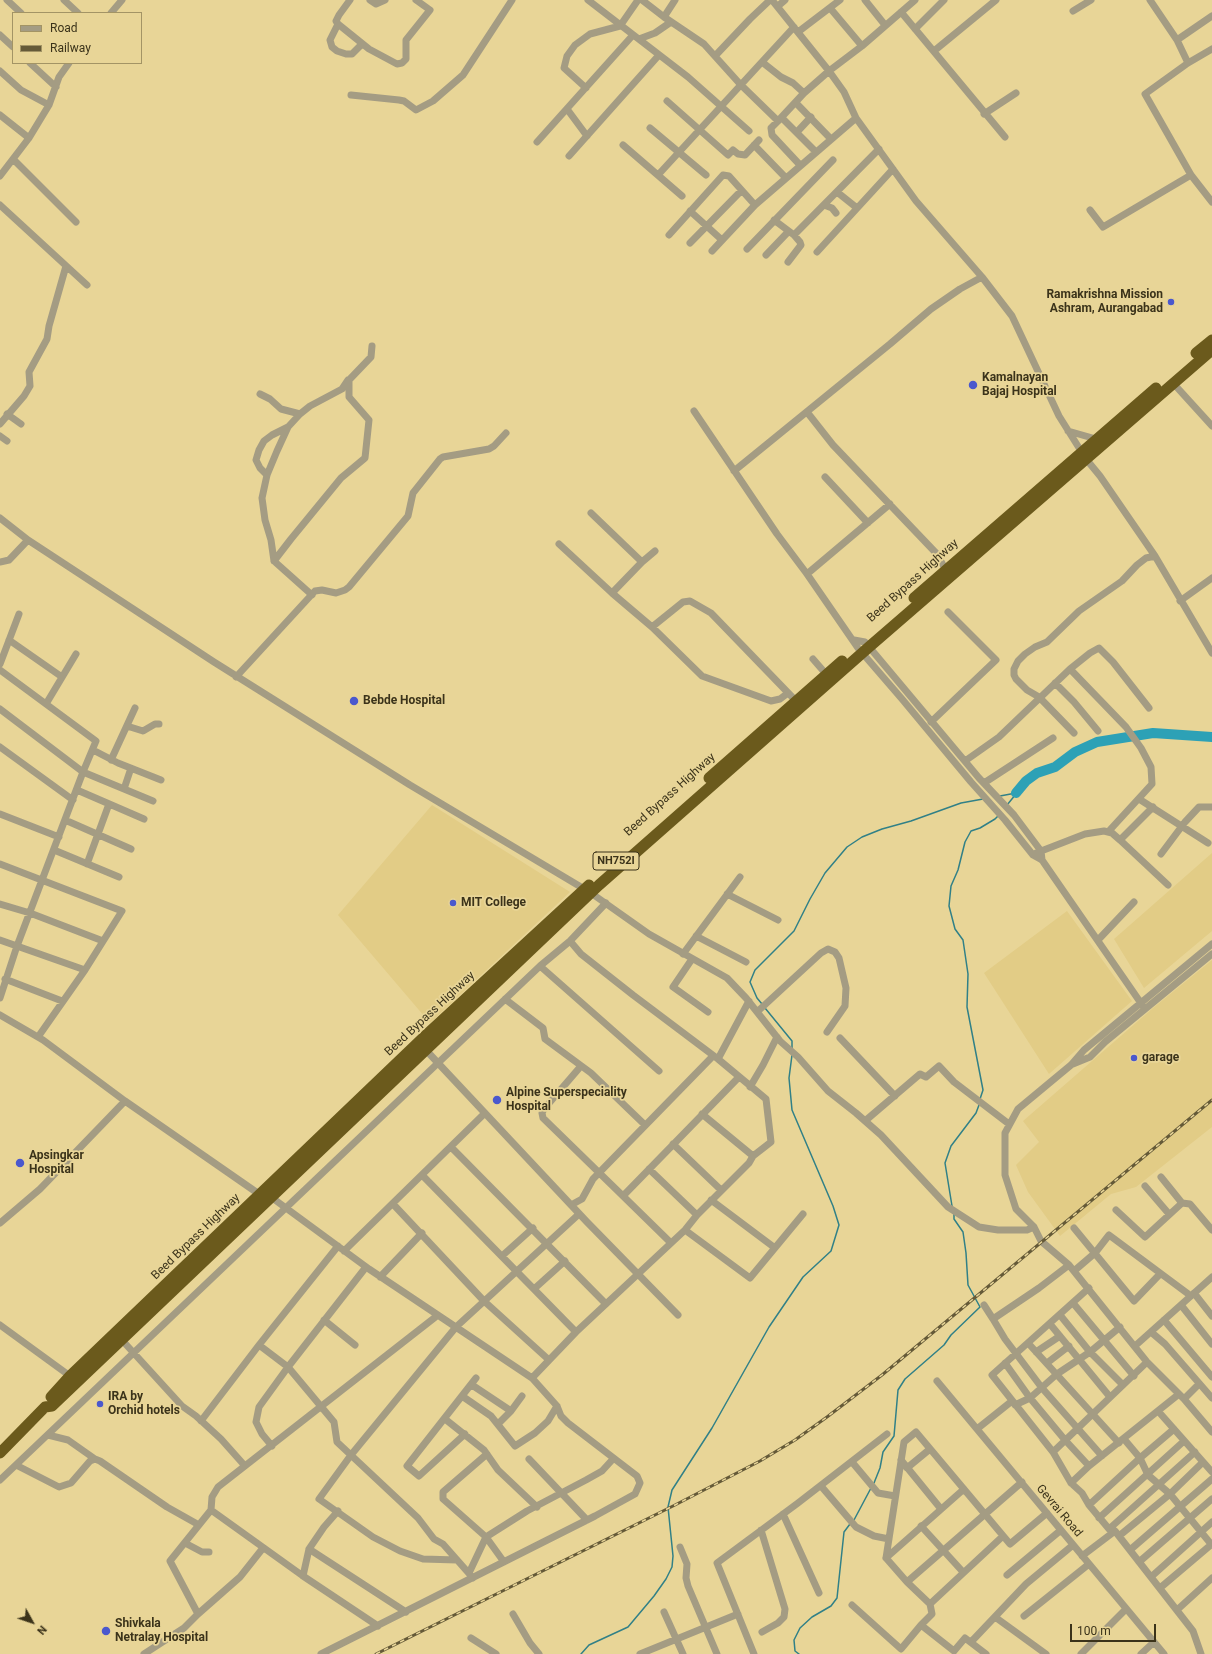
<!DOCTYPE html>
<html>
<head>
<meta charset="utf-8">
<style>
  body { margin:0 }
  #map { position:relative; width:1212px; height:1654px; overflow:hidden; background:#e8d597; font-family:Roboto,sans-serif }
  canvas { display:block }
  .legend { position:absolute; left:12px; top:12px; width:130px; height:52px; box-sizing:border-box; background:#e8d597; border:1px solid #a39465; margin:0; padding:5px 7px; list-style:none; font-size:12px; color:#3b331a }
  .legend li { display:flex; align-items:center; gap:8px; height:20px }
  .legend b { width:20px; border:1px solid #a39465 }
  .north { position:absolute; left:12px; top:1602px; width:40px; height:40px; -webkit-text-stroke:3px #e8d597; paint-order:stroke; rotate:130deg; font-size:11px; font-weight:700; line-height:16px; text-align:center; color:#3b331a }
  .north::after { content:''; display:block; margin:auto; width:14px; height:18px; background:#3b331a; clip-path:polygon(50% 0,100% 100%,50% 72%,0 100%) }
  .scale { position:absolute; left:1070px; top:1624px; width:86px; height:18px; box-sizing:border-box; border:2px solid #3b331a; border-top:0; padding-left:5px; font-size:12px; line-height:14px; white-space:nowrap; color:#3b331a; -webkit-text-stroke:3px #e8d597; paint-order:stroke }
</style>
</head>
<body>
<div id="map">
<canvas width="1212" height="1654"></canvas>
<ul class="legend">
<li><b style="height:5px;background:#a49c83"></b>Road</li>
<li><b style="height:5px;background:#655a38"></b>Railway</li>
</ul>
<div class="north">N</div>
<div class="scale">100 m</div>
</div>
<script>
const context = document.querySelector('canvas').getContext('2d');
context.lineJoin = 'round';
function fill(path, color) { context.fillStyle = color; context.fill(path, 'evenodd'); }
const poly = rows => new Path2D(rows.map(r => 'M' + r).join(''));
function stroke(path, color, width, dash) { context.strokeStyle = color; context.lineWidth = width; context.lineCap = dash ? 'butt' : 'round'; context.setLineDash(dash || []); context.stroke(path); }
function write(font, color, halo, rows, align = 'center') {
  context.font = font + ' Roboto,sans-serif'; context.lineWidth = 3.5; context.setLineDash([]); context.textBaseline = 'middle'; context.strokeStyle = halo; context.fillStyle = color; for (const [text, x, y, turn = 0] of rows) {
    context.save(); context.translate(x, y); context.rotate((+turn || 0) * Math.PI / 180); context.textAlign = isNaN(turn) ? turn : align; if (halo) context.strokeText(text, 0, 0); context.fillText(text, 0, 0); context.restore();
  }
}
fill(poly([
  [432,805,570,892,430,1023,338,915],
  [1212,853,1212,931,1144,988,1114,939],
  [1067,911,1132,1001,1049,1074,984,973],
  [1212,960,1212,1127,1136,1187,1111,1194,1060,1236,1028,1192,1016,1165,1039,1142,1023,1121,1153,1008]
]), '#e2cc86');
stroke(poly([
  [1000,796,1016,793],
  [1007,805,1016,794],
  [762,1004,757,998,750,982,755,970,794,931,810,899,825,873,847,847,862,837,882,829,911,821,961,803,983,799],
  [765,1008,792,1041,792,1049],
  [980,1099,983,1090,967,1007,968,974,963,940,955,929,949,906,951,886,958,870,965,842,971,831,980,828,995,819,998,816],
  [952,1206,945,1163,951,1146,976,1113,979,1105],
  [874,1483,880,1468,883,1452,894,1436,898,1390,905,1379,944,1345,951,1335,980,1307,968,1285,966,1253,963,1232,954,1219,954,1214],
  [854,1520,871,1488],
  [581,1654,589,1645,628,1627,654,1596,666,1579,672,1567,673,1556,668,1507,672,1490,712,1428,769,1327,803,1277,831,1251,839,1225,833,1206,792,1110,789,1078,792,1055],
  [799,1654,795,1651,794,1640,800,1628,812,1617,831,1606,837,1598,844,1532,850,1524]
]), '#318087', 1.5);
stroke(poly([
  [1016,793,1026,781,1037,773,1055,767,1075,752,1097,742,1153,733,1212,737]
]), '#2da1b6', 10);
stroke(poly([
  [7,0,21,13],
  [64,0,78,13],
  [350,0,339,15,336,21,338,24,330,40,332,47,337,51,346,54,352,54,362,44],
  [370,0,376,4,385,0],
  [588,0,688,77,749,131],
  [642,0,664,17,704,44,740,84,778,121,771,128,772,135,800,165],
  [772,0,829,71,844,92,856,118,916,201,982,277,1012,316,1059,416,1081,451],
  [865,0,885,25],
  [1150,0,1177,40],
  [778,6,785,0],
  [830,8,862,46],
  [1073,11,1091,0],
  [901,12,1005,137],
  [111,13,122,0],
  [1212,16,1177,40,1188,63,1212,49],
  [664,17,675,0],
  [338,24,369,49,397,64,402,63,406,59,406,40,430,10,416,0],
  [915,29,944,0],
  [798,32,840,0],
  [0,35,13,47],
  [639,39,655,33,671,22],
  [934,51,996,0],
  [715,56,750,19,770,0],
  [762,62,781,77,793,83,804,93],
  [30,63,56,87],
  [1188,63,1145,94,1191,175,1212,202],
  [0,71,21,90,49,105],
  [586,88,564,68,567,56,575,45,590,34,620,26,638,0],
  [351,95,399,100,404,101,416,110,433,101,463,75,512,0],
  [667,101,728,155,733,150,738,154,745,155,759,140],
  [796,103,831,139],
  [567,109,587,136],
  [984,114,1016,93],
  [0,115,29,138],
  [782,118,816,152],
  [778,121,804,93,829,71,862,46,915,0],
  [650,128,706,175],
  [797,132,811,117],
  [537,142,633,35],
  [623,145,682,196],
  [754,145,786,178],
  [569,156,659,55],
  [13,159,76,222],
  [658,175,794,27],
  [0,176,29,138,49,105,59,77,69,63],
  [837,192,857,208],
  [0,205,87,285],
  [824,205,832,208,836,213],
  [1090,210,1103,227,1191,175],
  [690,211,722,240],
  [774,220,794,235,879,149],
  [669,235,723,175,729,176,755,205],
  [690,243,741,191],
  [747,249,833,160],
  [712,251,755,205,856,118],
  [817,252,893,169],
  [766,255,788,232],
  [788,262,801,245,800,242,794,235],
  [1173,383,1212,426],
  [260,394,270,399,281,409,300,414,288,427,277,451,267,475,262,498,265,520,271,540,274,561],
  [694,411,777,534,807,574,858,648,902,699,971,782,1005,820,1033,855,1042,860,1145,1009],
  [807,412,833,445,936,553,946,570],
  [7,414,21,424],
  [300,414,310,406,342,389,348,380],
  [0,424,24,396,30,386,29,372,47,339,49,326,66,266],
  [1068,431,1096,439],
  [0,436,7,441],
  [1086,459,1100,476,1155,556,1212,653],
  [734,471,890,344,931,309,960,289,982,277],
  [267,475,260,468,256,460,259,450,264,441,272,435,288,427],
  [825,477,868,523],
  [591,513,642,562],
  [0,518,28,540,214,662,410,785,591,893,649,934,727,978,746,998,780,1041,798,1057,828,1091,856,1113,881,1135,948,1207,979,1227,998,1230,1027,1230,1034,1227],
  [559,544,612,593],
  [655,551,642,562,612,593,652,627,683,602,690,601,711,613,796,701],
  [0,562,9,560,28,540],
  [807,574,890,504],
  [312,595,274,561,291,539,341,478,365,458,369,420,349,397,349,380,371,357,372,346],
  [1180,601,1212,578],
  [652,627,702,676,771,701,780,699,788,693],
  [9,640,62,677],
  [854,640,865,642,979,778,1014,815,1041,851,1042,860],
  [813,659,826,674],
  [0,664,19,614],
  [1070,669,1126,727,1141,748,1151,767,1152,784,1108,832],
  [0,670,96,741,83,772,17,946,0,998],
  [236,677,315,591,322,590,336,593,345,590,349,587,408,516,413,493,440,459,443,457,489,449,494,446,506,433],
  [1055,683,1074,702,1098,731],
  [46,704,76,654],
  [0,709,83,772,153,801],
  [931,722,996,660,948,612],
  [127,726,143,731,155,724,159,724],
  [1074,733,1039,697,1027,690,1016,679,1014,675,1014,669,1018,661,1025,654,1035,647,1047,642,1079,611,1122,581,1137,565,1146,558,1155,556],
  [0,747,73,800],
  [93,750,118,763,161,780],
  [111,760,135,708],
  [965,761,999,737,1070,669,1090,653,1099,648,1113,662,1149,708],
  [984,783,1053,738],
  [124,789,131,768],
  [77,790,144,819],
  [1139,799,1208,843],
  [0,814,59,837],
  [65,820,131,849],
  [1120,840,1153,807],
  [54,850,119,877],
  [1036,853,1085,834,1104,831,1112,833,1120,840,1168,885],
  [1161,854,1185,822,1199,807,1212,807],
  [0,864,122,911,85,970,38,1037],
  [87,864,109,804],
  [727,894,778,920],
  [606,903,570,941,540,966,438,1063,587,1222,678,1315],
  [0,904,30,913,103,941],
  [696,936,746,962],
  [0,940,85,970],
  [1098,940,1134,902],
  [1212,944,1084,1050,1071,1065,1018,1109,1005,1133,1005,1175,1016,1209,1034,1227,1041,1241,1069,1265,1147,1362,1184,1399,1212,1432],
  [683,954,740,877],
  [692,959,673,987,708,1012],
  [540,966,659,1071],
  [5,979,62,1001],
  [505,999,543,1028,545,1039,591,1073,645,1125],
  [757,1012,821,953,828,949,835,952,839,958,846,988,845,1006,827,1032],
  [0,1015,43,1040,125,1101,259,1194],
  [840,1038,895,1096],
  [718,1059,749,1001],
  [1073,1064,1090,1057,1105,1042,1212,954],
  [581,1066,544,1109,542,1113,543,1118,623,1196],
  [750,1087,763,1065,777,1037],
  [702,1114,753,1156],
  [865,1121,920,1074,926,1077,939,1066,954,1082,1009,1124],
  [673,1144,721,1190],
  [451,1147,606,1304],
  [649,1169,697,1215],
  [422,1175,576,1332],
  [1161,1177,1182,1203],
  [1145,1186,1169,1214],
  [271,1197,369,1269,532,1378,557,1406,561,1416,568,1423,637,1476,640,1483,635,1494,595,1516,321,1654],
  [711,1200,775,1248],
  [393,1204,484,1301,549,1360],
  [571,1205,582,1199,593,1179,713,1056],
  [1116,1210,1145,1237,1182,1203,1190,1204,1212,1230],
  [0,1223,40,1189,125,1101],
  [1074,1228,1134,1301,1160,1274],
  [685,1230,750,1278,803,1214],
  [671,1243,623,1196,739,1077],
  [344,1251,485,1113],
  [502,1256,533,1228],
  [1069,1265,1039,1288,993,1319,1005,1339,1042,1388,1102,1456],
  [1074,1271,1095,1253,1109,1235,1191,1296],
  [380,1277,422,1233],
  [1089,1288,992,1375,1053,1452,1071,1483,1082,1493,1089,1505,1109,1529,1115,1531,1193,1631,1201,1654],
  [534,1289,565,1261],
  [1194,1293,1212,1316],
  [1073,1303,1134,1376],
  [984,1305,993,1319],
  [1181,1305,1212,1344],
  [1060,1315,1090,1352,1123,1385],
  [324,1320,355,1345],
  [1164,1320,1212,1377],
  [1050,1324,1110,1397],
  [0,1325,70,1376],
  [1151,1332,1165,1344,1212,1398],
  [121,1339,182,1406,196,1416,221,1439,245,1466],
  [1028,1343,1119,1443],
  [259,1345,288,1367,334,1422,337,1442,418,1518,434,1539,443,1544,473,1578],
  [1135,1346,1212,1277],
  [1036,1352,1060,1336],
  [1005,1363,1030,1398,1065,1440,1089,1466],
  [1047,1363,1069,1346],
  [532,1378,576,1332,685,1230,697,1215,749,1163,753,1156,771,1142,766,1099,718,1059,633,995,581,954,570,941],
  [937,1381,1164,1654],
  [472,1385,511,1411],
  [462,1396,491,1416,515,1446,535,1433,548,1421,557,1406],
  [1184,1399,1199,1384],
  [1015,1405,1030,1398,1057,1374,1090,1352,1120,1327],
  [1158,1411,1212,1472],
  [445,1419,484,1450,498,1470,537,1507],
  [201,1421,259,1345,338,1246],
  [499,1423,511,1411,522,1396],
  [977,1429,1012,1401],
  [465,1434,419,1476,407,1466,476,1378],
  [48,1435,68,1440,95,1459],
  [1124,1439,1140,1458,1148,1475,1170,1494,1211,1544],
  [272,1446,262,1434,256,1422,259,1407,288,1367,366,1267],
  [1053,1452,1147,1362],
  [487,1454,443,1492,443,1499,486,1537,504,1562],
  [529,1459,587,1520],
  [901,1460,941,1509],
  [852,1462,878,1493,895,1496],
  [16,1465,59,1487,71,1483,90,1461,95,1459,100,1461,167,1507,199,1525],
  [907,1468,930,1449],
  [0,1480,438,1063,424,1048],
  [1071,1483,1089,1466,1179,1394],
  [821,1486,856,1527,874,1536,889,1539],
  [1089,1505,1140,1458,1174,1429],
  [211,1510,303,1576,378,1626],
  [783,1514,819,1593],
  [1099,1518,1184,1441],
  [921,1526,963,1572],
  [1109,1529,1195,1452],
  [761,1530,785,1609,784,1617,778,1623,762,1632],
  [1119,1536,1170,1494,1203,1462],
  [185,1543,202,1552,209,1552],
  [680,1547,687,1564,686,1578,688,1586,717,1654],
  [309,1549,406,1612],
  [1130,1550,1212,1479],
  [1082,1556,1115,1531],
  [886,1558,904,1442,916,1432,1010,1544,1047,1513],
  [886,1558,964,1489],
  [886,1558,907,1582,930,1604,932,1614,921,1625],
  [457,1560,423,1559,400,1551,373,1537,319,1499,351,1455,456,1327,579,1214],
  [1139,1562,1212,1499],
  [469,1573,486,1537,527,1511,586,1480,602,1471,613,1459],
  [1007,1575,1061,1530],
  [303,1576,309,1549,324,1527,338,1511],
  [1151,1577,1212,1522],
  [907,1582,1022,1482],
  [1160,1588,1212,1544],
  [930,1604,1003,1536],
  [852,1605,901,1649,921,1625,954,1651,965,1638,986,1654],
  [1177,1610,1212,1578],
  [664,1612,683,1654],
  [198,1614,170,1561,211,1510,212,1497,218,1487,438,1315],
  [513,1614,530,1643,539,1654],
  [1024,1616,1089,1564],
  [995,1617,1046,1654],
  [471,1638,496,1654],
  [971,1642,1026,1584,1073,1545],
  [144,1654,184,1628,198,1614,240,1577,263,1548],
  [640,1654,738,1614],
  [754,1654,717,1563,798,1503,887,1434],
  [1081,1654,1126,1609],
  [1141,1654,1154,1642]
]), '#a49c83', 7);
stroke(poly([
  [1196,353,1212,340],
  [914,598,1156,388],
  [709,778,842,661],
  [51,1397,70,1376,425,1036,589,885],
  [0,1453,45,1407,52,1406,599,885,869,647,1212,350]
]), '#6b5a1c', 11);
const rail = poly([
  [376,1654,675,1505,760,1461,795,1440,827,1417,882,1375,1212,1100]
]);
stroke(rail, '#655a38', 3);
stroke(rail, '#e8d597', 1.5, [4.5]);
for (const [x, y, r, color] of [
  [1171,302,4,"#4a58cd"],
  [973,385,5,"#4a58cd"],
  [354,701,5,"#4a58cd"],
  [453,903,4,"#4a58cd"],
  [1134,1058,4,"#4a58cd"],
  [497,1100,5,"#4a58cd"],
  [20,1163,5,"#4a58cd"],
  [100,1404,4,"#4a58cd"],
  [106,1631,5,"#4a58cd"]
]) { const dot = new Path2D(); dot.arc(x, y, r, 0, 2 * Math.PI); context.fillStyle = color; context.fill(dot); stroke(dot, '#e8d597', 1.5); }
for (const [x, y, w] of [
  [616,861,46]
]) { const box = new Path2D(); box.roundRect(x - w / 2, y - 9, w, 18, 3); context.fillStyle = '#e8d597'; context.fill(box); stroke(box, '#3b331a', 1); }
write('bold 11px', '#3b331a', null, [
  ["NH752I",616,861]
]);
write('bold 12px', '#3b331a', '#e8d597', [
  ["Ramakrishna Mission",1163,295,"right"],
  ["Ashram, Aurangabad",1163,309,"right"],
  ["Kamalnayan",982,378],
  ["Bajaj Hospital",982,392],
  ["Bebde Hospital",363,701],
  ["MIT College",461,903],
  ["garage",1142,1058],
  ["Alpine Superspeciality",506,1093],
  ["Hospital",506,1107],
  ["Apsingkar",29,1156],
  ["Hospital",29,1170],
  ["IRA by",108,1397],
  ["Orchid hotels",108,1411],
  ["Shivkala",115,1624],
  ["Netralay Hospital",115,1638]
], 'left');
write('12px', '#3b331a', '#e8d597', [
  ["Beed Bypass Highway",913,581,-42],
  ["Beed Bypass Highway",670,795,-42],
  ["Beed Bypass Highway",430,1014,-43],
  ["Beed Bypass Highway",196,1237,-44],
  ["Gevrai Road",1059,1511,50]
]);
</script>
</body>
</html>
